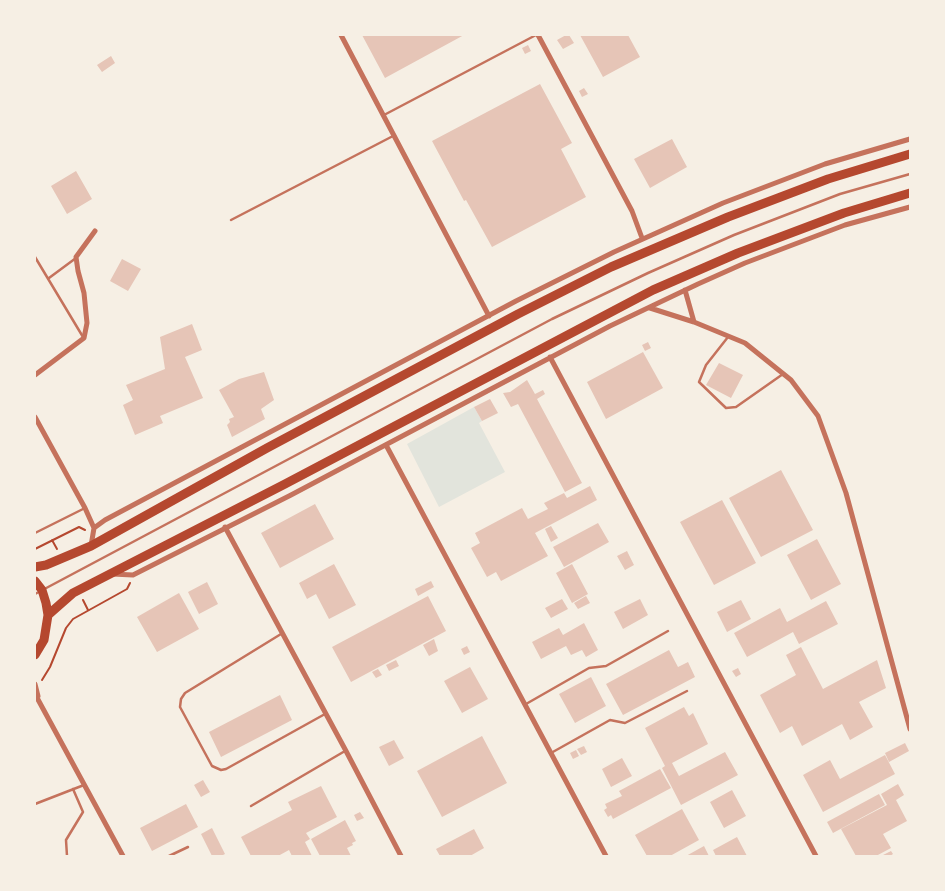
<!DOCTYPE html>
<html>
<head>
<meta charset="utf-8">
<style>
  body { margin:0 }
  #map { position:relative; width:945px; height:891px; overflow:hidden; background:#f6efe4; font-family:"Alegreya Sans",sans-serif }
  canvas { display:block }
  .frame { position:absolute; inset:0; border:36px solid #f6efe4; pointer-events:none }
</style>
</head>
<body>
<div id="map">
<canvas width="945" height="891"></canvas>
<div class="frame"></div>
</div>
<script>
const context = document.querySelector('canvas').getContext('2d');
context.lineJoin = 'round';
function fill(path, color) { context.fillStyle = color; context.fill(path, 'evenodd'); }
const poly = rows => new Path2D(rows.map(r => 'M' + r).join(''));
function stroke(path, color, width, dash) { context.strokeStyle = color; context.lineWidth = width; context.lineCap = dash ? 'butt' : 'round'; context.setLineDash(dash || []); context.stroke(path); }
fill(poly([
  [474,407,482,421,479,423,505,472,439,507,407,444]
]), '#e2e4dc');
fill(poly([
  [362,35,464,35,385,78],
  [566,35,569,35,574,43,563,49,557,40],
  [580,35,628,35,640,57,603,77],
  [528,45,531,51,525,54,522,48],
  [111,56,115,63,102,72,97,65],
  [540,84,572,143,561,149,586,197,492,247,466,200,464,201,463,199,432,141],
  [584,88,588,94,582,97,579,91],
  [672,139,687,167,650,188,634,159],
  [76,171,92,199,67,214,51,186],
  [122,259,141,269,128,291,110,281],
  [192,324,202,350,185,357,203,398,160,416,163,423,135,435,123,405,133,400,126,385,165,369,160,337],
  [648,342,651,348,645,351,642,345],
  [643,352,663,388,606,419,587,382],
  [719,363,743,375,731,398,706,385],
  [264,372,274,400,261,409,265,419,232,437,227,425,230,422,229,419,234,417,219,390,239,379],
  [527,380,535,394,543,390,545,394,537,399,582,483,565,492,518,404,511,407,503,393,510,392],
  [490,399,498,413,482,421,474,407],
  [781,470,813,530,761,557,729,498],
  [590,486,597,500,535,533,548,556,501,581,496,572,487,577,471,548,480,543,475,533,522,508,528,519,548,509,544,503,564,493,567,498],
  [722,500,756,563,714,585,680,522],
  [315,504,334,539,280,568,261,533],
  [598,523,609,542,564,567,553,547],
  [551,526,558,538,551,542,545,529],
  [817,539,841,584,811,600,787,555],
  [627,551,634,565,625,570,617,556],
  [334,564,356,605,329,619,316,594,307,599,299,583],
  [572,564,588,594,572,603,556,573],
  [431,581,434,587,418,596,415,589],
  [207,582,218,604,199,614,188,592],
  [179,593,199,629,157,652,137,617],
  [428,596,446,631,351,682,332,647],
  [586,596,590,603,578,609,574,603],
  [562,599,568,609,551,618,545,608],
  [640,599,648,615,623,629,614,612],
  [741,600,751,619,727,632,717,612],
  [826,601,838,624,799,644,793,632,747,657,734,633,780,608,787,622],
  [584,623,598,650,586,657,582,650,571,655,566,646,541,659,532,642,559,628,563,635],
  [434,639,438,651,429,656,423,645],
  [467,646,470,652,464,655,461,649],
  [801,647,823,689,877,660,886,688,859,702,873,727,850,740,842,724,802,746,792,726,780,733,760,695,796,675,786,655],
  [669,650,678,667,688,662,695,677,623,715,606,684],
  [396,660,399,666,389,671,386,665],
  [470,667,488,699,462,713,444,681],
  [738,668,741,674,736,677,732,671],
  [378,669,382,675,376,678,372,672],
  [591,677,606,706,575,723,559,694],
  [280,695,292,720,221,757,209,732],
  [684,707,689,716,693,713,708,744,672,763,679,776,725,752,738,775,681,805,662,768,665,766,645,728],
  [482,736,507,783,442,817,417,771],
  [394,740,404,758,389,766,379,747],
  [905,743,909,751,889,762,885,753],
  [584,746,587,752,581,755,577,749],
  [576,750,579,756,573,759,570,753],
  [885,755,895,774,823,812,803,775,830,760,840,779],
  [622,758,632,776,611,787,602,769],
  [660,769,671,788,613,819,611,815,608,817,604,810,607,808,605,804,622,796,619,791],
  [203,780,210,792,201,797,194,785],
  [898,784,904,795,896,800,907,821,883,834,891,848,876,856,856,856,841,829,887,805,881,794],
  [321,786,337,817,306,833,310,839,305,842,312,856,292,856,289,850,278,856,251,856,241,837,292,810,288,802],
  [732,790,746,816,724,828,710,802],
  [879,794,885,805,833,833,827,822],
  [186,804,198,827,152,851,140,828],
  [682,809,699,840,670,856,647,856,635,835],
  [360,812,364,818,357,821,354,815],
  [345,820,356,841,352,843,353,845,347,848,351,856,320,856,311,839],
  [212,828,225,854,221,856,212,856,201,834],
  [474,829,484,848,470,856,440,856,436,849],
  [737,837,747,856,716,856,713,850],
  [704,846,709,856,686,856],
  [891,851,893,854,890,856,881,856]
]), '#e6c5b7');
stroke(poly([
  [52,540,57,549],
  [35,549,79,527,85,530],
  [83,600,88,610],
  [42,680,50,667,66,628,73,619,127,589,130,583]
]), '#b5482f', 2);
stroke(poly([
  [384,115,536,35],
  [231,220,393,136],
  [35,257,83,337],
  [49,278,76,258],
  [728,337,706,365,699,382,726,408,736,407,783,374],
  [35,533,85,508],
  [35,594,552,319,648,273,734,235,840,194,910,174],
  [281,634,185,693,181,699,180,707,212,766,221,770,226,769,325,714],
  [526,704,589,668,606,666,668,631],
  [551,753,610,720,625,723,687,691],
  [35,804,84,785],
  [251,806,345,751],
  [67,856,66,840,83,812,73,789],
  [169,856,188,847]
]), '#c5725c', 2.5);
stroke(poly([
  [341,35,489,316],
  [538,35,632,211,642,238],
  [685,290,694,322],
  [650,308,694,322,745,343,791,380,818,416,846,493,910,729],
  [550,357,816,856],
  [35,375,84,338,87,323,84,293,78,271,76,257,95,231],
  [35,417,85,508,94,528],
  [386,445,606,856],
  [225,527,346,751,401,856],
  [91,546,94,528,105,520,516,301,614,252,723,203,825,164,910,139],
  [112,574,133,575,291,495,610,326,698,284,745,263,845,225,910,207],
  [35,684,38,696],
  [35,694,123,856]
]), '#c5725c', 5);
stroke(poly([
  [35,567,46,565,91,546,267,448,518,314,611,267,728,217,828,179,910,154],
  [35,581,42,590,46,603,48,615,44,640,35,655],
  [48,615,73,593,285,484,653,290,738,253,844,213,910,193]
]), '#b5482f', 9);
</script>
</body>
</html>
